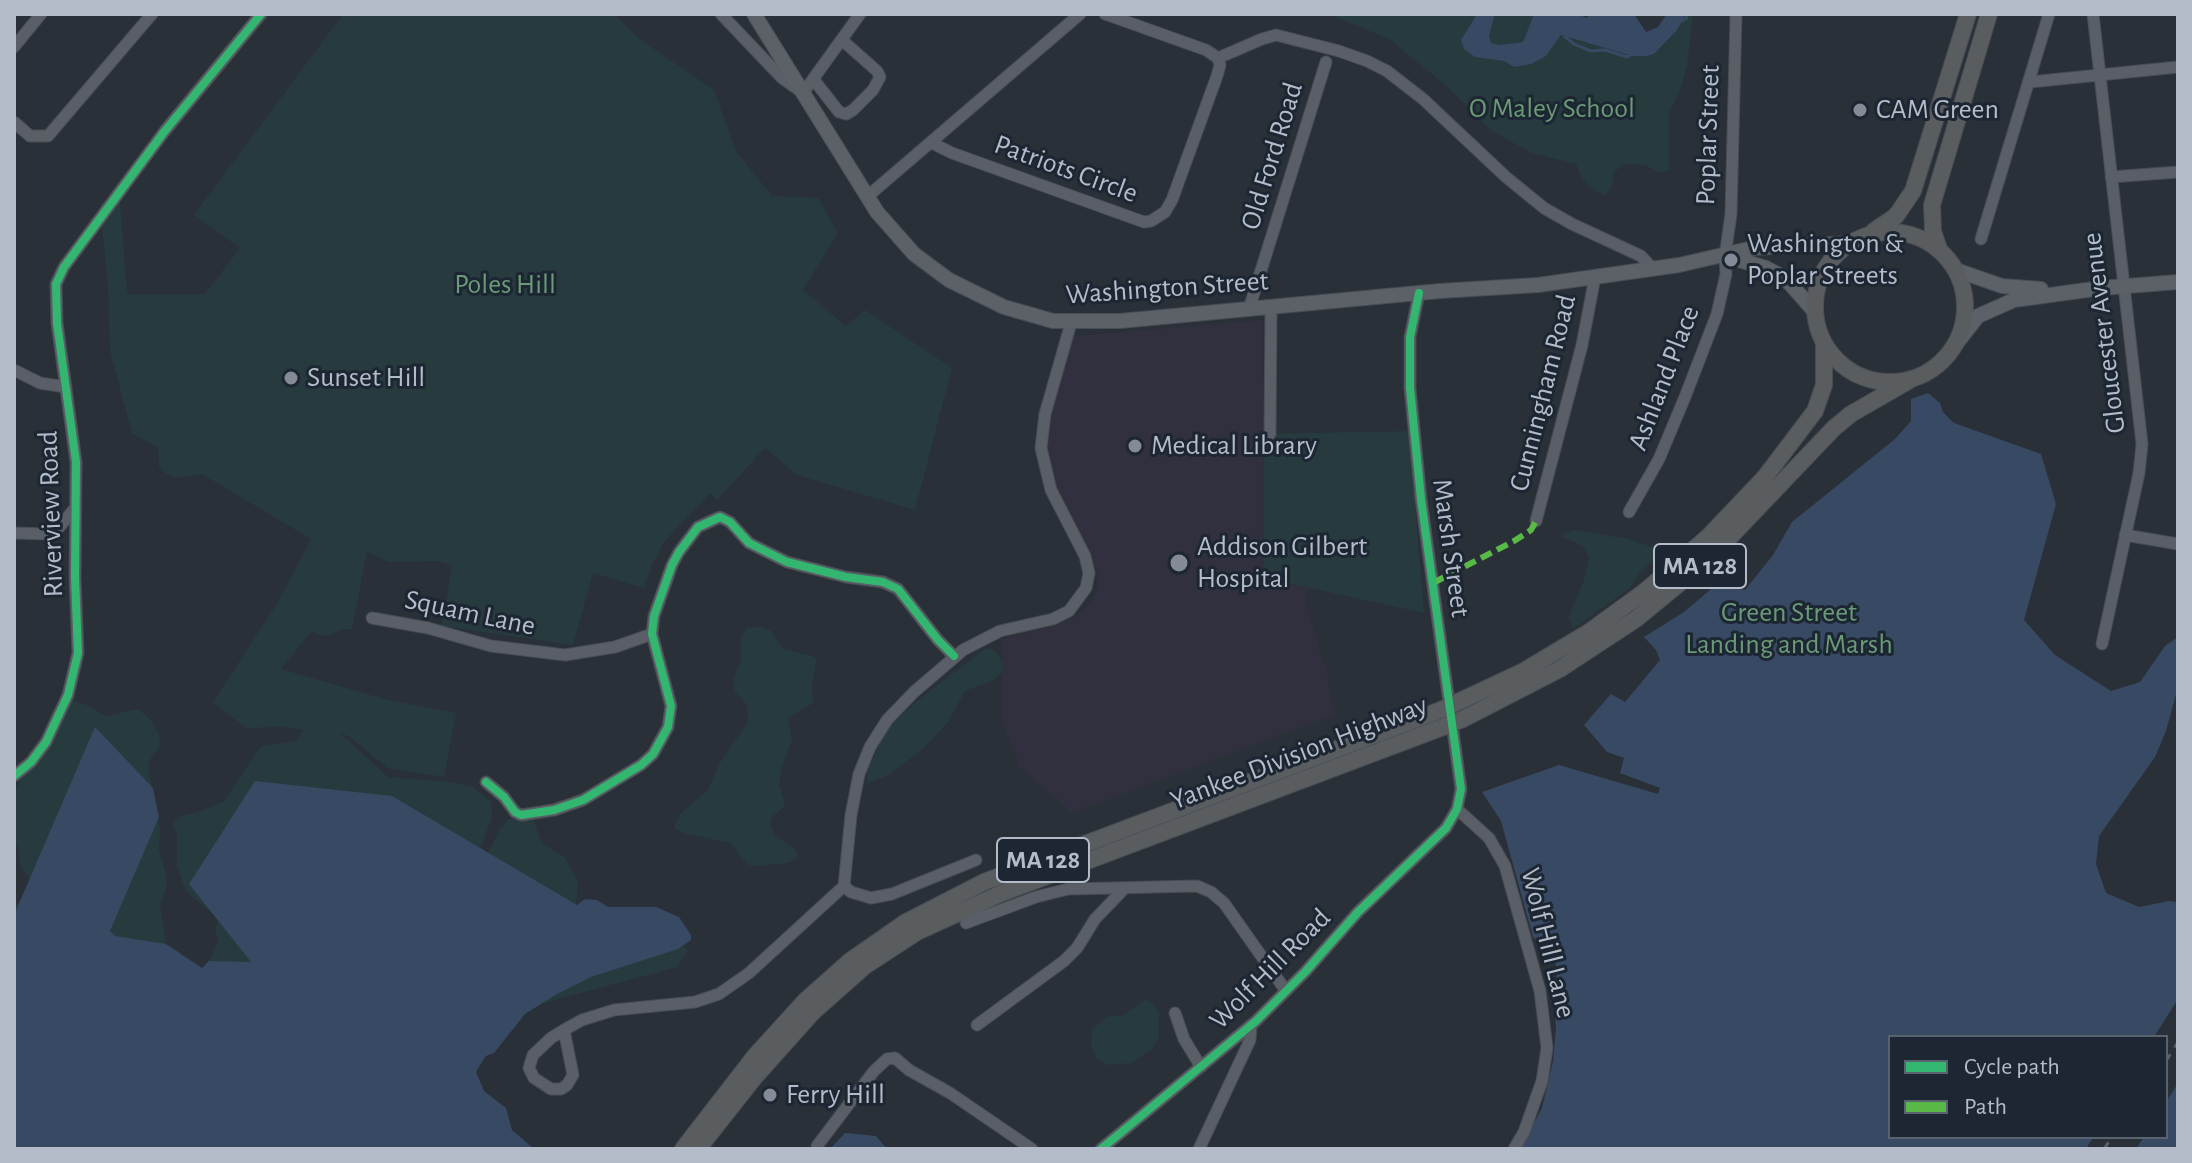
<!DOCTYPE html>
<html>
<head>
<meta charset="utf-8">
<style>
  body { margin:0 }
  #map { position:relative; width:2192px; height:1163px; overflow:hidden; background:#2a3038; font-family:"Alegreya Sans",sans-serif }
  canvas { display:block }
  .frame { position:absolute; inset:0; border:16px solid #b4bcc9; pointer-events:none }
  .legend { position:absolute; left:1888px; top:1035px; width:280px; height:104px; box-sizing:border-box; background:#1d2633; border:2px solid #59626f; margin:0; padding:10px 14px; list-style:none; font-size:24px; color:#b4bcc9 }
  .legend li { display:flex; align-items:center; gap:16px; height:40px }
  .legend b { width:40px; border:2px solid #59626f }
</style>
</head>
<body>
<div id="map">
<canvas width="2192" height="1163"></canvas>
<div class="frame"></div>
<ul class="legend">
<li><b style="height:10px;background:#33b770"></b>Cycle path</li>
<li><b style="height:10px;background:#58b947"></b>Path</li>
</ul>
</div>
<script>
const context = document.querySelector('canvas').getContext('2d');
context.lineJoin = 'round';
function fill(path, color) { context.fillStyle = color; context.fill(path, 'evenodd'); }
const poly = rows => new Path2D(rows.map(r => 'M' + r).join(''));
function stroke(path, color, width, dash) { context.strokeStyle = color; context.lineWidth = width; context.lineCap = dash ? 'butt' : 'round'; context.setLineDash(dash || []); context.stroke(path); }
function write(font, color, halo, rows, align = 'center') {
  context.font = font + ' "Alegreya Sans",sans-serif'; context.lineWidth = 6; context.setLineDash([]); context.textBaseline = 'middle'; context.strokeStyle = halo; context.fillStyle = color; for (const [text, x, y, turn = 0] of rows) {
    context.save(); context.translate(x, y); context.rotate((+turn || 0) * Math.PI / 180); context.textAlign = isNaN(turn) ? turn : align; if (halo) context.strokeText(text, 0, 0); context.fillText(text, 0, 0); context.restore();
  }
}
fill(poly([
  [1263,320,1264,578,1307,587,1307,606,1328,677,1332,706,1336,714,1072,813,1019,766,1002,720,1002,639,1072,619,1089,604,1096,592,1098,577,1090,550,1064,505,1050,471,1047,447,1049,418,1074,336]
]), '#31303e');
fill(poly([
  [343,14,614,14,641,40,714,90,736,151,772,196,818,198,838,233,803,290,846,326,865,310,952,368,915,510,797,475,765,448,717,500,710,493,664,542,652,565,644,588,593,573,573,645,442,626,452,565,437,561,389,562,367,551,352,629,342,629,328,636,320,635,312,631,281,669,388,700,456,713,444,777,388,768,350,737,340,733,388,777,450,782,473,787,491,802,492,817,475,864,487,855,500,829,509,819,525,815,534,820,541,842,565,858,578,881,576,904,572,906,683,943,688,951,677,967,529,1007,209,961,219,941,215,930,219,918,186,892,177,866,177,832,171,825,181,816,202,811,224,801,261,746,296,741,303,730,277,726,247,729,213,702,278,602,311,539,202,474,175,478,163,472,159,467,158,448,132,433,110,351,108,285,102,226,120,201,127,294,205,294,240,248,194,215],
  [1328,14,1477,14,1462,40,1481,58,1504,61,1514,67,1546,56,1561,35,1632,56,1647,56,1654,54,1677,30,1686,14,1693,14,1687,66,1680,91,1669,112,1669,170,1661,173,1645,165,1624,164,1614,172,1612,187,1605,195,1597,192,1582,179,1576,164,1529,152,1491,130,1450,89,1389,39],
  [1495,14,1534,14,1523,42,1498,45,1491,43,1489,35],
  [1409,431,1424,613,1264,578,1264,434],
  [1575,530,1628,539,1664,551,1639,574,1630,588,1573,629,1569,616,1584,580,1589,557,1583,546,1562,537,1565,533],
  [759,627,770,630,783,649,812,656,816,658,816,663,812,686,813,703,788,718,792,740,782,767,779,784,785,806,772,817,770,823,774,834,797,851,797,857,789,863,754,866,748,865,730,843,684,833,675,829,675,824,681,813,708,790,719,764,748,722,747,705,735,692,733,681,741,660,741,637,747,628],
  [986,648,992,649,1000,657,1004,669,1002,673,992,681,965,691,949,721,926,746,889,775,867,783,868,769,886,730,918,700],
  [71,700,89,706,106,716,138,709,151,720,159,735,160,747,153,754,148,765,160,829,159,850,166,874,166,890,160,904,166,944,157,946,14,947,14,905,21,902,38,887,21,868,18,847,14,841,14,794,31,755],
  [1146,999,1154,1004,1159,1013,1158,1040,1151,1050,1131,1063,1107,1065,1096,1058,1091,1044,1092,1029,1109,1016,1122,1016]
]), '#273a3e');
fill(poly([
  [1477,14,1495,14,1489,36,1491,43,1499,45,1523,42,1534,14,1577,14,1587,18,1590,14,1634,14,1646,32,1658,27,1666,15,1686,14,1677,30,1654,54,1647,56,1632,56,1561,35,1546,56,1531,64,1514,67,1504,61,1475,57,1464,49,1461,40],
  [1928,393,1940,403,1943,412,1954,423,2041,454,2056,504,2024,620,2055,655,2111,691,2140,682,2165,646,2178,637,2178,687,2166,731,2155,757,2099,836,2096,864,2106,893,2139,907,2169,901,2178,902,2178,999,2154,1037,1890,1037,1890,1137,2093,1137,2086,1149,1520,1149,1542,1108,1553,1061,1556,1028,1553,993,1558,970,1553,958,1533,937,1501,821,1482,792,1559,765,1658,794,1660,788,1620,773,1624,758,1607,752,1584,725,1611,694,1625,702,1660,660,1656,650,1644,637,1684,612,1717,584,1745,590,1773,555,1792,522,1895,439,1911,421,1911,399],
  [95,727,153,788,159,817,110,931,115,936,166,944,202,968,209,961,251,962,189,884,255,781,392,796,577,905,585,899,597,900,608,907,656,907,679,917,691,935,691,940,678,949,591,977,557,994,525,1014,494,1053,486,1056,482,1062,476,1072,484,1091,506,1108,512,1130,534,1149,14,1149,14,915],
  [2178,1083,2178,1149,2136,1149,2144,1137,2166,1137,2166,1102],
  [845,1133,876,1136,887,1149,830,1149]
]), '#384963');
stroke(poly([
  [1680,22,1686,19,1687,14],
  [1564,36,1574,44,1591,51,1605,50,1627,57,1630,55]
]), '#384963', 3);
const minor = poly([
  [721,14,782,78,803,93,860,14],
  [1105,14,1206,50,1218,58],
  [2093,14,2142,444,2139,473,2102,644],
  [14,47,41,14],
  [1218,58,1262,39,1276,35,1339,51,1367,61,1387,71,1423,99,1506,177,1544,208,1572,224,1641,256,1652,268],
  [814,80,839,112,846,114,853,110,873,90,880,77,877,71,842,40],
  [2030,82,2178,67],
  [14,122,30,136,48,136,152,14],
  [932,143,952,153,1144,222,1151,221,1165,212,1172,200,1217,76,1220,65,1218,58],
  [2111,177,2178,172],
  [868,196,1080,14],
  [1981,239,2049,14],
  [1249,309,1326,62],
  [14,370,40,383,66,387],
  [1270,434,1271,308],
  [1629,512,1659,459,1685,397,1717,314,1726,274,1725,256,1731,214,1736,14],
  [1536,521,1582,345,1595,277],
  [14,533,49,534,57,530,75,508],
  [2125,535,2178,544],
  [372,618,428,628,491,646,565,655,615,647,652,634],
  [14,776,31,762,46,742,68,695,78,653,75,578,76,462,57,323,56,284,64,267,164,132,261,14],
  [486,782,504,797,515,812,521,815,554,810,583,800,641,765,653,754,668,727,671,706,652,634,654,616,672,565,679,552,698,527,720,517,730,522,749,543,787,562,846,577,883,582,898,589,938,640,954,656],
  [1457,809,1489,838,1505,866,1540,991,1547,1048,1542,1081,1524,1132,1514,1149],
  [844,886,851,815,859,774,870,747,887,720,914,692,963,650,1000,631,1053,619,1069,611,1086,588,1089,573,1085,556,1051,490,1041,448,1045,414,1071,323],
  [844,886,851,892,871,898,892,894,976,860],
  [966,923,1036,897,1068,889,1197,886,1211,892,1224,903,1286,991],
  [1175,1013,1184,1039,1201,1067],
  [977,1025,1064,961,1077,948,1095,919,1124,889],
  [564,1030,573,1075,567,1085,561,1089,551,1089,534,1078,529,1068,533,1055,551,1038,564,1030,582,1020,614,1010,695,1002,719,994,749,973,844,886],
  [817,1146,874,1071,887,1059,895,1058,909,1070,950,1093,1032,1149],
  [1101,1149,1256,1021,1305,972,1358,912,1446,828,1457,809,1461,789,1421,499,1410,388,1410,337,1419,293],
  [1199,1149,1250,1040,1251,1025]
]);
const major = poly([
  [754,14,877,212,914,254,949,280,1004,307,1053,321,1120,321,1440,291,1538,285,1679,265,1753,248,1850,243],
  [1726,256,1766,268,1785,278,1815,312],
  [1956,270,2002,286,2041,289],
  [1956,344,1978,316,2014,300,2101,288,2178,282]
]);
const highway = poly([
  [1874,231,1896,216,1913,191,1968,14],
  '1815 307a75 75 0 1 1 150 0a75 75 0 1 1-150 0Z',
  [1939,249,1933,231,1932,205,1989,14],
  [1460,701,1522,672,1589,632,1644,592,1709,536,1765,477,1815,411,1824,385,1824,343],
  [1463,719,1560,669,1636,619,1709,559,1834,428,1851,414,1910,380],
  [683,1149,755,1056,805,1001,850,961,906,922,984,882,1441,710],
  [698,1149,754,1078,813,1012,865,966,917,932,1002,893,1443,727]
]);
stroke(minor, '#484c53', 13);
stroke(major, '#484c55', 16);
stroke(highway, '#474c53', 18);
stroke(minor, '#5a5e66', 11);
stroke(major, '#5c6168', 14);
stroke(highway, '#5a5d60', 16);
stroke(poly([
  [2166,1061,2178,1042],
  [2104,1149,2112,1137]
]), '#595d64', 3, [8, 8]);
const highwayBridge = poly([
  [1441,710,1460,701],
  [1443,727,1463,719]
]);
stroke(highwayBridge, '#474c53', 18, []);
stroke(highwayBridge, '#5a5d60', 16);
stroke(poly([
  [1433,583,1514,541,1531,530,1536,521]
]), '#58b947', 6, [12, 6]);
stroke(poly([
  [14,776,31,762,46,742,68,695,78,653,75,578,76,462,57,323,56,284,64,267,164,132,261,14],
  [486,782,504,797,515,812,521,815,554,810,583,800,641,765,653,754,668,727,671,706,652,634,654,616,672,565,679,552,698,527,720,517,730,522,749,543,787,562,846,577,883,582,898,589,938,640,954,656],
  [1101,1149,1256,1021,1305,972,1358,912,1446,828,1457,809,1461,789,1421,499,1410,388,1410,337,1419,293]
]), '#33b770', 8);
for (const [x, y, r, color] of [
  [1860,110,8,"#848b96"],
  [1731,260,8,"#848b96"],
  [291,378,8,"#848b96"],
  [1135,446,8,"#848b96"],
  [1179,563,10,"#848b96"],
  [770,1095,8,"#848b96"]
]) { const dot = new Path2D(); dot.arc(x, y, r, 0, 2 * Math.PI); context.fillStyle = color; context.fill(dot); stroke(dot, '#1d2633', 3); }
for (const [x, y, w] of [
  [1700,566,92],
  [1043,860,92]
]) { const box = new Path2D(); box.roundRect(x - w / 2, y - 22, w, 44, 6); context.fillStyle = '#1d2633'; context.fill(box); stroke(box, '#b4bcc9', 2); }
write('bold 26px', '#b4bcc9', null, [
  ["MA 128",1700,566],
  ["MA 128",1043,860]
]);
write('28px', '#6b9a76', '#1d2633', [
  ["O Maley School",1552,109],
  ["Poles Hill",505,285],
  ["Green Street",1789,613],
  ["Landing and Marsh",1789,645]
]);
write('28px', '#b4bcc9', '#1d2633', [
  ["CAM Green",1876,110],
  ["Washington &",1747,244],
  ["Poplar Streets",1747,276],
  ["Sunset Hill",307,378],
  ["Medical Library",1151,446],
  ["Addison Gilbert",1197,547],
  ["Hospital",1197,579],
  ["Ferry Hill",786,1095]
], 'left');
write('28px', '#b4bcc9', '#1d2633', [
  ["Poplar Street",1708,135,-88],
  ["Old Ford Road",1272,156,-73],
  ["Patriots Circle",1066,169,20],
  ["Washington Street",1167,288,-4],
  ["Gloucester Avenue",2104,333,-97],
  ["Ashland Place",1664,378,-69],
  ["Cunningham Road",1543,393,-76],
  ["Riverview Road",51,514,-92],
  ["Marsh Street",1451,548,82],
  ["Squam Lane",470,613,12],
  ["Yankee Division Highway",1299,753,-21],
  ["Wolf Hill Lane",1548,943,76],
  ["Wolf Hill Road",1270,969,-45]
]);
</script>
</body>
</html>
